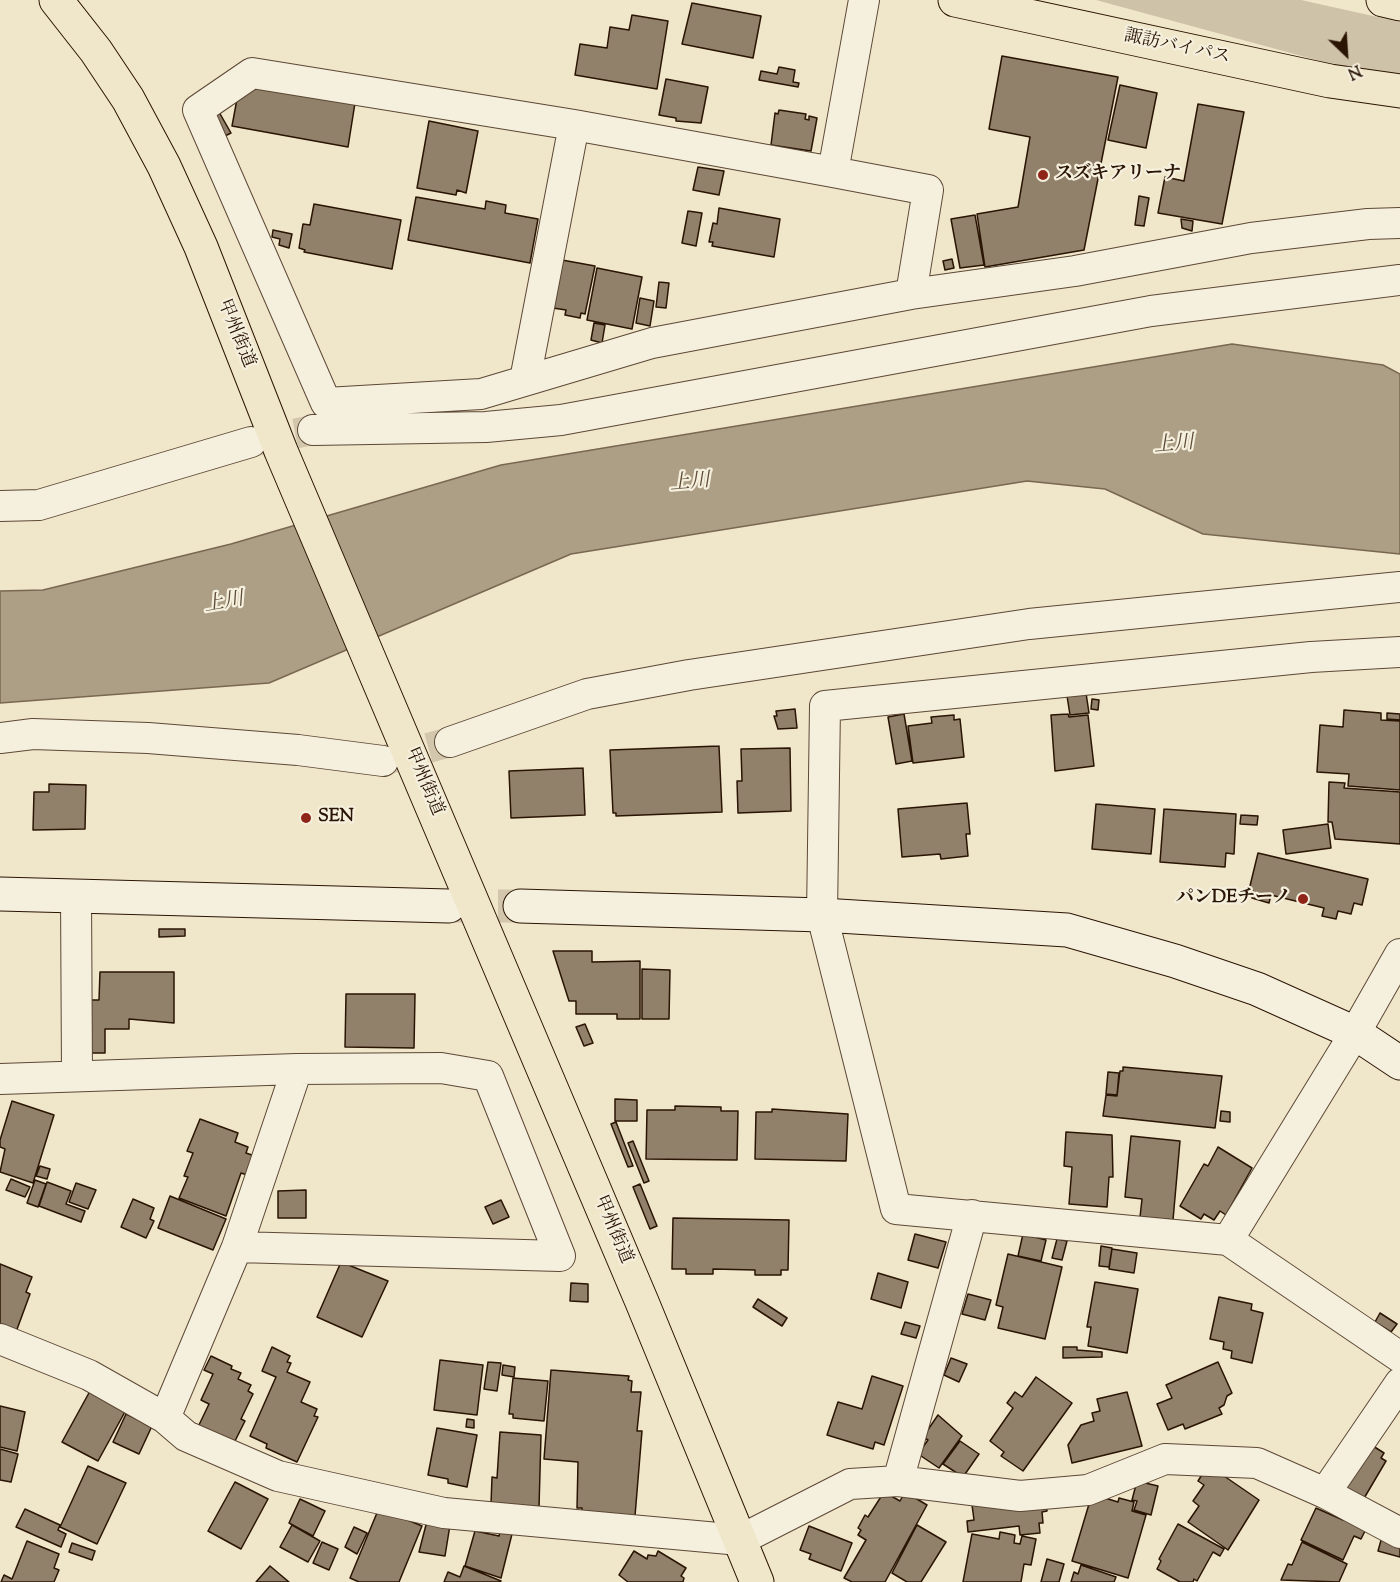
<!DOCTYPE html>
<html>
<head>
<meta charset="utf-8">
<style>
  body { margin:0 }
  #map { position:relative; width:1400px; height:1582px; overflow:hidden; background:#f0e6ca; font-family:"Sorts Mill Goudy",serif }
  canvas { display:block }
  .north { position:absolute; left:1316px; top:24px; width:60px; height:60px; -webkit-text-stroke:4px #f5efdd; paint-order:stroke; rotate:155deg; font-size:16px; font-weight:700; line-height:24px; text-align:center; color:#2a1403 }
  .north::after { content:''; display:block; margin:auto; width:21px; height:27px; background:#2a1403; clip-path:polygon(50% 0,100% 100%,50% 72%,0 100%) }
</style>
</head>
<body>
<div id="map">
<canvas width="1400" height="1582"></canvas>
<div class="north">N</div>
</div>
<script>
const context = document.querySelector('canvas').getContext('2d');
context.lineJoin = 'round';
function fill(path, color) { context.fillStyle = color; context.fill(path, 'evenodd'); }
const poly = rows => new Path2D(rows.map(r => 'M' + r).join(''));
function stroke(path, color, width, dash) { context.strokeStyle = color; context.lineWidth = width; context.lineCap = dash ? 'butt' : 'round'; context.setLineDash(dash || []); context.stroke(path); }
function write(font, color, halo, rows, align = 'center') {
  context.font = font + ' "Sorts Mill Goudy","Noto Serif JP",serif'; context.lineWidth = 4.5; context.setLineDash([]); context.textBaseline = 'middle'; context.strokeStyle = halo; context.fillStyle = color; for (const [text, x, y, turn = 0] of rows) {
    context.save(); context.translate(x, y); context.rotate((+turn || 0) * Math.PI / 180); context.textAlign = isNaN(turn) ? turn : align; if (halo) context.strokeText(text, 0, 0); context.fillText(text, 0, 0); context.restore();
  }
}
fill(poly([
  [1096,0,1301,0,1400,22,1400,77,1342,67]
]), '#cec2a8');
const water = poly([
  [1232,344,1383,365,1400,374,1400,554,1203,534,1105,489,1027,481,571,554,269,683,0,703,0,591,43,590,231,544,501,465,1232,344]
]);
fill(water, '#ad9f86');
stroke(water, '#796752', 1.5);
const building = poly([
  [692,3,761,16,753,58,682,44,692,3],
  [632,15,668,21,657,89,575,75,580,44,607,48,610,27,629,30,632,15],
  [1002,56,1118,77,1084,250,985,267,977,214,1018,207,1030,137,989,129,1002,56],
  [779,67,795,70,793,82,799,83,798,87,759,80,761,71,777,74,779,67],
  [666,79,708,87,701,123,676,121,676,118,659,115,666,79],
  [240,83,355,103,348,147,232,126,240,83],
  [1120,85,1157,93,1146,148,1108,140,1120,85],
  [1198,104,1244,112,1222,224,1158,213,1165,177,1184,181,1198,104],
  [779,110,806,114,805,119,809,120,809,116,817,118,811,151,771,145,775,113,778,114,779,110],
  [219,112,231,133,223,137,212,116,219,112],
  [429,121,478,131,466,193,457,190,456,195,417,188,429,121],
  [698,167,724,171,719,195,693,190,698,167],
  [1139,196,1149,198,1144,226,1135,225,1139,196],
  [416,197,485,209,486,201,506,205,505,213,538,219,530,263,408,240,416,197],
  [314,204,401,220,392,269,304,252,305,250,299,248,303,224,310,225,314,204],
  [719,208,780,219,774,257,712,246,713,242,709,242,713,223,717,224,719,208],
  [688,211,702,213,696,246,682,243,688,211],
  [975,215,984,265,960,268,951,219,975,215],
  [1181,219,1193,221,1192,231,1182,228,1181,219],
  [273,230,292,234,289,248,279,245,280,239,272,237,273,230],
  [952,259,954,268,945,270,943,261,952,259],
  [562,260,595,266,585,314,581,313,580,318,565,315,566,310,553,308,562,260],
  [597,268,642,277,632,329,587,320,597,268],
  [659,282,669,283,666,308,656,307,659,282],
  [640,298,654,301,650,326,636,323,640,298],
  [594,323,605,325,602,343,591,340,594,323],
  [1086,693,1089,713,1070,715,1067,696,1086,693],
  [1092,699,1099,700,1098,710,1091,709,1092,699],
  [795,709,797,728,778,729,774,716,777,716,776,711,795,709],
  [1344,710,1381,713,1381,720,1400,721,1400,790,1348,786,1349,774,1317,772,1320,725,1343,727,1344,710],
  [1387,713,1400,714,1400,720,1387,719,1387,713],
  [904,714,912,761,896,764,888,717,904,714],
  [1068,714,1069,717,1088,715,1094,766,1055,771,1051,715,1068,714],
  [954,715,954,720,960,719,964,757,913,763,908,726,932,723,931,717,954,715],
  [719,746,722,812,616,816,616,813,613,813,610,750,719,746],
  [790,748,791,811,738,813,737,781,742,781,741,749,790,748],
  [583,768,585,815,511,818,509,771,583,768],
  [1329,782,1345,783,1344,788,1400,792,1400,844,1335,839,1332,822,1328,822,1329,782],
  [49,784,86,785,85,829,33,830,34,792,49,792,49,784],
  [967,803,970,834,966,834,968,856,941,859,940,854,902,857,898,809,967,803],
  [1096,804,1155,809,1151,854,1092,849,1096,804],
  [1164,809,1236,814,1234,854,1226,853,1225,867,1160,862,1164,809],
  [1241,815,1258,816,1257,825,1240,824,1241,815],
  [1328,824,1331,848,1286,854,1283,830,1328,824],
  [1258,853,1368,879,1362,905,1354,903,1351,914,1338,911,1336,919,1322,916,1324,908,1271,895,1269,903,1252,898,1253,891,1249,890,1258,853],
  [159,929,185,929,185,936,159,937,159,929],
  [553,951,592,951,592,962,640,961,640,1019,617,1019,617,1014,576,1014,576,1001,569,1001,553,951],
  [642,969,670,970,669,1019,642,1019,642,969],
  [100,972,174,972,174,1023,129,1019,129,1029,105,1029,105,1053,90,1053,91,1000,99,1000,100,972],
  [346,994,415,994,414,1048,345,1047,346,994],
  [585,1024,593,1043,584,1046,576,1027,585,1024],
  [1123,1067,1222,1076,1215,1128,1103,1116,1106,1095,1117,1096,1120,1071,1123,1071,1123,1067],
  [1108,1072,1119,1073,1117,1095,1106,1094,1108,1072],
  [615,1099,637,1100,637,1121,615,1121,615,1099],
  [12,1101,54,1115,33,1183,0,1172,5,1149,0,1147,0,1140,12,1101],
  [675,1106,721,1107,721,1111,738,1111,737,1160,646,1159,647,1110,675,1110,675,1106],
  [772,1109,848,1114,846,1161,755,1159,756,1112,772,1112,772,1109],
  [1221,1111,1230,1112,1230,1122,1220,1121,1221,1111],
  [200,1119,238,1133,235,1142,248,1147,246,1153,255,1156,247,1175,241,1173,226,1216,179,1198,188,1177,184,1176,193,1153,187,1151,200,1119],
  [616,1122,633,1166,628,1167,611,1124,616,1122],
  [1066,1132,1112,1135,1113,1177,1109,1177,1107,1207,1069,1204,1072,1167,1064,1166,1066,1132],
  [1131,1136,1180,1141,1173,1220,1140,1217,1142,1199,1125,1197,1131,1136],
  [633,1141,649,1181,644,1183,628,1143,633,1141],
  [1218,1147,1252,1168,1226,1215,1220,1211,1214,1220,1204,1214,1201,1219,1180,1206,1204,1164,1208,1166,1218,1147],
  [40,1166,50,1169,47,1179,36,1176,40,1166],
  [11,1179,30,1187,25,1197,6,1190,11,1179],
  [35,1180,46,1184,38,1207,27,1203,35,1180],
  [47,1182,71,1191,66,1204,85,1211,81,1222,39,1206,47,1182],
  [76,1183,96,1190,88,1209,69,1202,76,1183],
  [640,1184,657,1226,650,1229,633,1187,640,1184],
  [306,1190,306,1218,278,1218,278,1191,306,1190],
  [170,1196,226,1219,213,1250,158,1228,170,1196],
  [133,1199,154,1208,150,1219,154,1221,146,1238,121,1227,133,1199],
  [501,1200,509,1217,493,1224,485,1207,501,1200],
  [673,1218,789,1220,788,1270,781,1270,781,1275,755,1275,755,1270,713,1269,713,1274,686,1274,686,1269,672,1269,673,1218],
  [915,1234,946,1242,938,1268,908,1260,915,1234],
  [1023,1234,1046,1240,1041,1261,1018,1256,1023,1234],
  [1057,1239,1067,1241,1062,1260,1052,1258,1057,1239],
  [1101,1246,1112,1248,1109,1267,1099,1266,1101,1246],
  [1112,1249,1137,1253,1134,1273,1109,1269,1112,1249],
  [1008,1254,1062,1267,1045,1339,998,1328,1003,1307,996,1305,1008,1254],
  [341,1262,388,1281,362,1337,317,1317,341,1262],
  [0,1264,32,1277,26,1292,30,1294,16,1332,0,1326,0,1264],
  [878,1273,908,1282,901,1308,871,1299,878,1273],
  [1095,1282,1138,1289,1127,1353,1088,1346,1091,1327,1087,1327,1095,1282],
  [571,1283,588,1284,588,1302,570,1301,571,1283],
  [968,1294,991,1300,985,1320,962,1314,968,1294],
  [1219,1297,1252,1304,1251,1310,1263,1313,1252,1363,1231,1358,1232,1351,1223,1349,1224,1342,1210,1339,1219,1297],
  [758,1299,787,1318,782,1326,753,1307,758,1299],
  [1380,1313,1397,1324,1391,1332,1375,1322,1380,1313],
  [905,1322,920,1326,916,1338,901,1334,905,1322],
  [272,1347,290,1356,287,1362,291,1363,287,1372,310,1382,301,1402,317,1409,314,1416,318,1417,297,1462,266,1448,267,1444,250,1436,276,1377,262,1371,272,1347],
  [1063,1347,1077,1347,1077,1350,1102,1352,1102,1357,1063,1358,1063,1347],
  [211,1356,232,1366,231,1369,241,1373,238,1379,251,1385,248,1391,253,1394,241,1419,245,1421,233,1445,198,1427,209,1404,201,1400,213,1374,204,1370,211,1356],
  [951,1358,967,1364,959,1382,944,1375,951,1358],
  [440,1360,483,1365,477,1415,434,1410,440,1360],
  [488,1362,501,1363,497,1391,484,1389,488,1362],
  [1218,1362,1232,1393,1227,1396,1224,1405,1219,1408,1222,1414,1185,1429,1183,1424,1168,1430,1157,1404,1172,1398,1166,1385,1218,1362],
  [503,1365,515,1367,514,1377,502,1375,503,1365],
  [551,1370,629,1376,628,1380,632,1381,631,1392,641,1392,637,1431,642,1431,635,1516,582,1512,582,1508,577,1508,578,1462,544,1459,551,1370],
  [872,1376,903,1386,884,1445,875,1442,873,1449,827,1435,838,1402,862,1409,872,1376],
  [1036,1377,1072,1403,1023,1471,1001,1456,1004,1452,990,1441,1013,1408,1007,1403,1015,1392,1022,1397,1036,1377],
  [513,1378,548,1381,544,1421,513,1418,513,1414,509,1414,513,1378],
  [90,1391,126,1410,98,1461,62,1442,90,1391],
  [1127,1392,1142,1446,1072,1463,1068,1445,1081,1425,1094,1421,1092,1413,1100,1411,1097,1399,1127,1392],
  [0,1406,25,1412,17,1451,0,1447,0,1406],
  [126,1414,152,1426,139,1454,113,1442,126,1414],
  [938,1415,962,1436,939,1468,918,1454,928,1440,923,1437,938,1415],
  [467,1419,474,1420,474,1428,466,1427,467,1419],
  [437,1428,477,1435,467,1487,448,1483,448,1479,428,1475,437,1428],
  [500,1432,541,1435,539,1508,491,1504,492,1477,497,1478,500,1432],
  [1362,1439,1384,1453,1381,1458,1386,1461,1363,1500,1346,1490,1362,1439],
  [960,1441,979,1454,963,1477,943,1464,960,1441],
  [0,1449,18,1454,11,1482,0,1480,0,1449],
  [1208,1465,1259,1500,1228,1550,1188,1522,1199,1506,1193,1501,1204,1485,1198,1481,1208,1465],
  [88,1466,126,1483,97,1544,60,1527,88,1466],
  [1137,1481,1158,1486,1151,1515,1134,1510,1137,1501,1132,1500,1137,1481],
  [235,1482,268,1499,241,1549,208,1531,235,1482],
  [884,1492,900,1501,905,1492,927,1505,885,1582,852,1582,844,1578,866,1540,858,1535,861,1530,858,1528,865,1515,868,1517,884,1492],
  [1092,1494,1118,1502,1119,1498,1134,1502,1132,1511,1146,1515,1128,1578,1072,1561,1092,1494],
  [1045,1496,1047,1511,1042,1512,1043,1523,1039,1523,1040,1533,1020,1535,1019,1526,968,1532,967,1521,974,1520,972,1505,1045,1496],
  [300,1499,325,1511,313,1536,289,1523,300,1499],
  [379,1508,422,1526,399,1582,359,1582,350,1578,379,1508],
  [1316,1508,1343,1520,1345,1516,1367,1527,1361,1539,1354,1536,1343,1560,1301,1540,1316,1508],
  [25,1509,60,1525,58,1530,66,1534,61,1547,16,1527,25,1509],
  [427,1521,450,1525,445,1556,419,1552,427,1521],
  [1178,1524,1224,1549,1220,1556,1213,1552,1197,1581,1194,1579,1193,1582,1180,1582,1157,1569,1161,1561,1159,1559,1178,1524],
  [292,1525,320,1541,308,1562,280,1547,292,1525],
  [917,1525,946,1542,921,1582,907,1582,892,1573,917,1525],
  [809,1526,852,1543,841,1571,809,1559,811,1554,800,1550,809,1526],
  [354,1527,367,1533,357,1554,345,1547,354,1527],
  [475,1531,499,1536,500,1531,512,1534,501,1578,465,1566,475,1531],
  [1000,1532,1015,1535,1014,1543,1020,1544,1022,1536,1036,1539,1031,1565,1024,1564,1021,1582,963,1582,972,1534,999,1539,1000,1532],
  [1383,1533,1400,1537,1400,1557,1378,1551,1383,1533],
  [27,1541,59,1554,54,1568,59,1570,54,1582,1,1582,4,1575,12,1579,27,1541],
  [322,1542,338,1549,329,1570,313,1563,322,1542],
  [1302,1542,1347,1564,1339,1582,1281,1580,1288,1564,1292,1565,1302,1542],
  [72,1543,95,1551,92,1560,69,1552,72,1543],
  [634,1551,647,1559,648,1555,656,1556,658,1551,686,1568,681,1576,684,1578,683,1582,628,1582,619,1575,634,1551],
  [1047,1559,1064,1564,1059,1582,1041,1582,1047,1559],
  [1081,1565,1116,1577,1114,1582,1071,1582,1074,1572,1078,1574,1081,1565],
  [270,1566,289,1582,256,1582,270,1566],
  [464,1566,501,1581,500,1582,444,1582,448,1572,460,1577,464,1566]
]);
fill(building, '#91816a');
stroke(building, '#2a1403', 1.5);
stroke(poly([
  [251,442,313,430],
  [385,760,450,742]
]), '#d2c6ac', 30, [30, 15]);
stroke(poly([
  [449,906,520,906]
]), '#d2c6ac', 33, [33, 16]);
const street = poly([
  [864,0,833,172,928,190,911,294],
  [833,172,574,125,252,73,198,110,326,403,481,394,652,343,911,294,1075,271,1251,238,1368,224,1400,223],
  [525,380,574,125],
  [313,430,486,427,561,420,1151,311,1400,280],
  [0,506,39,505,251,442],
  [1400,652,1311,657,825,706,822,915,896,1209,1228,1240,1400,1357],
  [0,738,33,734,148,738,298,750,383,761],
  [450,742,587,694,689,675,1029,624,1400,587],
  [76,895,77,1075],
  [0,1079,297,1069,441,1068,488,1076,560,1256,237,1247],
  [1228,1240,1355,1033,1400,954],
  [0,1339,89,1375,165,1418,186,1436,278,1476,444,1513,740,1540,850,1484,898,1481,1020,1496,1088,1490,1165,1459,1257,1463,1325,1493,1400,1533],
  [165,1418,237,1247,297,1069],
  [898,1481,972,1215],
  [1325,1493,1400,1383]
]);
const secondary = poly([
  [0,894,449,906],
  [520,906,822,915,1067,930,1175,961,1257,989,1355,1033,1400,1063]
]);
const highway = poly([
  [56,0,96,51,128,99,164,166,201,247,281,451,642,1302,757,1582],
  [955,0,1330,81,1400,91],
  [1383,0,1400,4]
]);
stroke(street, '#5c4835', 32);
stroke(secondary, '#2a1403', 35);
stroke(highway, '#2a1403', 35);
stroke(street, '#f5efdd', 30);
stroke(secondary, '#f5efdd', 33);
stroke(highway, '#f0e6ca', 33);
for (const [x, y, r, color] of [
  [1043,175,6,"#8f2418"],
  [306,818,6,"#8f2418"],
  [1303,899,6,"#8f2418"]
]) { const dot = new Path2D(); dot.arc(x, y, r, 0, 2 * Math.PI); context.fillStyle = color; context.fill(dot); stroke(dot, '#f5efdd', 2); }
write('18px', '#2a1403', '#f5efdd', [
  ["諏訪バイパス",1177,48,12],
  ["甲州街道",235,334,68],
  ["甲州街道",423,782,67],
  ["甲州街道",612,1230,67]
]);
write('bold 18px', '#2a1403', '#f5efdd', [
  ["スズキアリーナ",1055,175],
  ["SEN",318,818],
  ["パンDEチーノ",1291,899,"right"]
], 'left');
write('italic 20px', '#5e4c37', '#f5efdd', [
  ["上川",1174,446,-5],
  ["上川",690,484,-5],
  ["上川",224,604,-10]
]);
</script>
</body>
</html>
